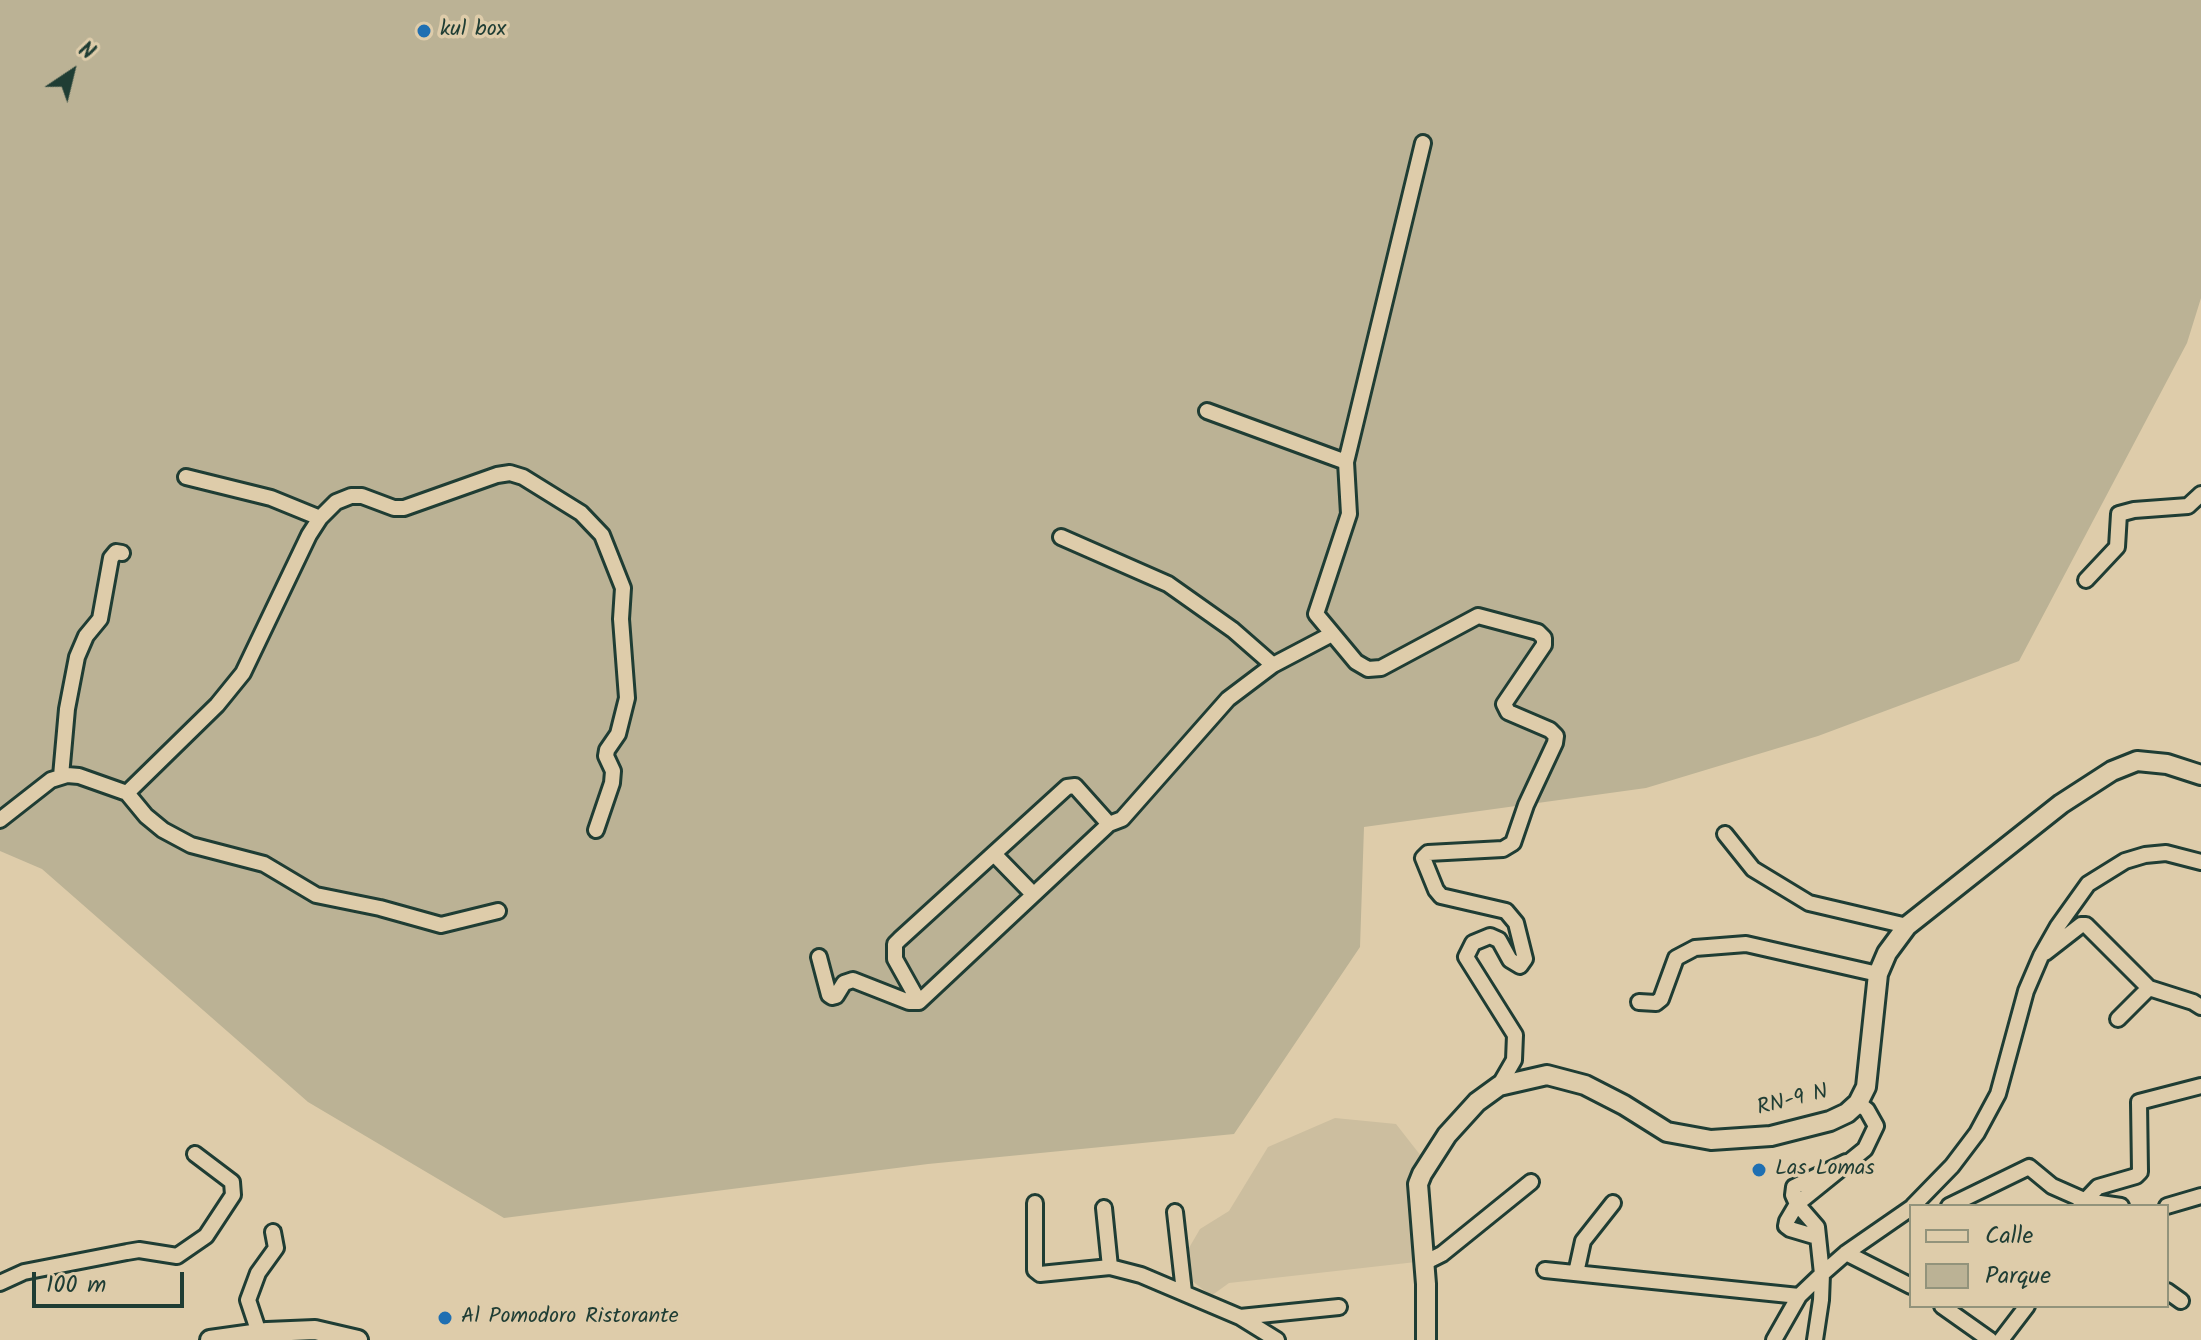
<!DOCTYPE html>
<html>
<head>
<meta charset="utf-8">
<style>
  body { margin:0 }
  #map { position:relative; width:2201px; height:1340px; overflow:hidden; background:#deccaa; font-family:Kalam,sans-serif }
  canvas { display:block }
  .legend { position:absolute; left:1909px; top:1204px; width:260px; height:104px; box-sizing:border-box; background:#deccaa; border:2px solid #92937b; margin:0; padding:10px 14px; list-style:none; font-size:24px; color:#1f3d34 }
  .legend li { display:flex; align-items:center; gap:16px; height:40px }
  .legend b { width:40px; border:2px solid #92937b }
  .north { position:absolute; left:32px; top:32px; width:80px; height:80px; -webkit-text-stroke:6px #deccaa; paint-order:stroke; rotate:35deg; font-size:22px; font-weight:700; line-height:32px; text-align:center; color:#1f3d34 }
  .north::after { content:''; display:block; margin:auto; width:28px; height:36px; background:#1f3d34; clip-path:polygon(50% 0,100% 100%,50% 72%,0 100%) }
  .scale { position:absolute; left:32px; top:1272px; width:152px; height:36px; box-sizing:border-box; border:4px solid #1f3d34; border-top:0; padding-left:10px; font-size:24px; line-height:28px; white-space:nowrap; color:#1f3d34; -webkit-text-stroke:6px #deccaa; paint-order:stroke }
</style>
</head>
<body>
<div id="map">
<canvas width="2201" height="1340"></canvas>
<ul class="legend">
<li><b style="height:10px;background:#deccaa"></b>Calle</li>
<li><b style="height:22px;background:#bbb295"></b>Parque</li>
</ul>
<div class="north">N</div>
<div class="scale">100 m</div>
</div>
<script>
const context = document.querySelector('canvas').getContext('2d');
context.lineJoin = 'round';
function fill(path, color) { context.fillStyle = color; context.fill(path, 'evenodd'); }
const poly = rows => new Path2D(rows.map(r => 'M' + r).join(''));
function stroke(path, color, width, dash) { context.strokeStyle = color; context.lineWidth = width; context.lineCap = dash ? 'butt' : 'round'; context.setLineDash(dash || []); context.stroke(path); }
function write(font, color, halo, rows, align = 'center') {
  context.font = font + ' Kalam,sans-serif'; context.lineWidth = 7; context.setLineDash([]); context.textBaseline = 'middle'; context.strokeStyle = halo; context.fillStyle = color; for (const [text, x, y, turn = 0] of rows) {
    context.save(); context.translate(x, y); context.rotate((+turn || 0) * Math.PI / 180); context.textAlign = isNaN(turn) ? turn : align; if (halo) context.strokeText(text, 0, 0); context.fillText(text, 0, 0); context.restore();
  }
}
fill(poly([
  [1335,1118,1396,1124,1421,1156,1415,1179,1416,1262,1229,1283,1211,1296,1191,1280,1186,1253,1200,1229,1229,1211,1268,1147]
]), '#ccbe9f');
fill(poly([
  [0,0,2201,0,2201,298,2187,343,2019,661,1818,736,1646,788,1364,827,1360,947,1234,1134,928,1164,504,1218,308,1102,42,869,0,851]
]), '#bbb295');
const minor = poly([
  [1423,143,1346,462,1349,514,1316,614,1356,662,1368,669,1381,668,1478,616,1538,632,1544,638,1544,645,1504,704,1508,712,1550,730,1556,736,1555,743,1526,805,1513,843,1503,849,1428,853,1423,858,1436,890,1441,896,1506,911,1516,923,1525,959,1520,966,1510,960,1499,940,1490,936,1473,943,1466,957,1515,1035,1514,1060,1499,1086],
  [1207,411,1346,462],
  [186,477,271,498,320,518],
  [1061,537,1168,584,1233,630,1273,665],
  [2086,580,2117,547,2119,514,2134,510,2188,506,2201,494],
  [61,776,67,709,77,657,86,636,100,619,111,558,116,552,122,553],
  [127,793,217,705,243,673,309,535,320,518,336,502,351,496,362,496,394,508,404,508,497,475,510,473,523,477,581,513,602,535,623,588,621,619,627,698,618,734,607,750,606,756,613,771,612,783,596,830],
  [0,820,51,780,67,775,79,776,127,793,146,816,163,830,191,845,264,864,316,895,380,908,441,925,498,911],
  [1725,834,1753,869,1809,903,1907,926],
  [994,854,1033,894],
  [2045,953,2081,925,2086,925,2149,988],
  [819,957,829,995,832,997,836,996,844,983,853,980,909,1002,919,1002,1109,824,1122,819,1228,699,1273,665,1332,634],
  [919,1002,895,959,895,944,900,939,1067,787,1075,786,1109,824],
  [1639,1002,1656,1003,1661,999,1676,958,1695,948,1746,944,1878,974],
  [2118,1019,2149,988,2193,1002,2201,1007],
  [1035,1203,1035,1270,1040,1274,1110,1267,1141,1275,1240,1317,1277,1340],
  [1913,1206,1952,1166,1977,1133,1998,1094,2026,991,2041,956,2058,926,2088,884,2125,861,2145,855,2166,853,2201,862],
  [1949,1206,2029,1167,2052,1186,2086,1201,2121,1206],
  [2080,1206,2098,1187,2136,1176,2140,1172,2139,1102,2201,1086],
  [2167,1206,2201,1196],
  [1104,1208,1110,1267],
  [1175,1212,1184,1292],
  [1817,1237,1790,1229,1786,1226,1787,1221,1797,1204,1865,1149,1876,1126,1867,1110,1858,1103],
  [1846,1253,1911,1286],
  [1424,1263,1442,1254,1531,1182],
  [1545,1270,1799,1296],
  [1576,1273,1583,1241,1613,1203],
  [0,1283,24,1272,127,1252,139,1250,177,1256,206,1236,233,1195,232,1182,195,1154],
  [2167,1291,2181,1301],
  [1942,1306,1990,1340],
  [1240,1317,1339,1307],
  [259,1333,248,1300,258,1273,276,1248,273,1232],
  [1774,1340,1799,1296,1822,1274,1846,1253,1911,1208],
  [1815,1340,1821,1300,1822,1274,1817,1227,1797,1204,1793,1195,1794,1187,1846,1162],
  [2001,1340,2027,1306]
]);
const major = poly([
  [210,1340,267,1332,315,1330,358,1340],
  [1426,1340,1426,1284,1418,1184,1422,1174,1447,1135,1477,1102,1499,1086,1547,1075,1585,1085,1624,1105,1667,1132,1711,1140,1771,1136,1830,1121,1847,1113,1858,1103,1866,1087,1878,974,1887,953,1907,926,2061,804,2112,771,2137,761,2167,764,2201,775]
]);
stroke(minor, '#1f3d34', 20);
stroke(major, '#1f3d34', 24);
stroke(minor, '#deccaa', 14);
stroke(major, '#deccaa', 18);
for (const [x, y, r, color] of [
  [424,31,8,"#1f6fb2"],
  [1759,1170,8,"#1f6fb2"],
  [445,1318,8,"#1f6fb2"]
]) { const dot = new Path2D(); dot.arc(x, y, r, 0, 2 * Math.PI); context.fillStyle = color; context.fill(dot); stroke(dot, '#deccaa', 3); }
write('22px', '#1f3d34', '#deccaa', [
  ["kul box",440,31],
  ["Las Lomas",1775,1170],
  ["Al Pomodoro Ristorante",461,1318]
], 'left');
write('22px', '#1f3d34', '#deccaa', [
  ["RN-9 N",1793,1102,-14]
]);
</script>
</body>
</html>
